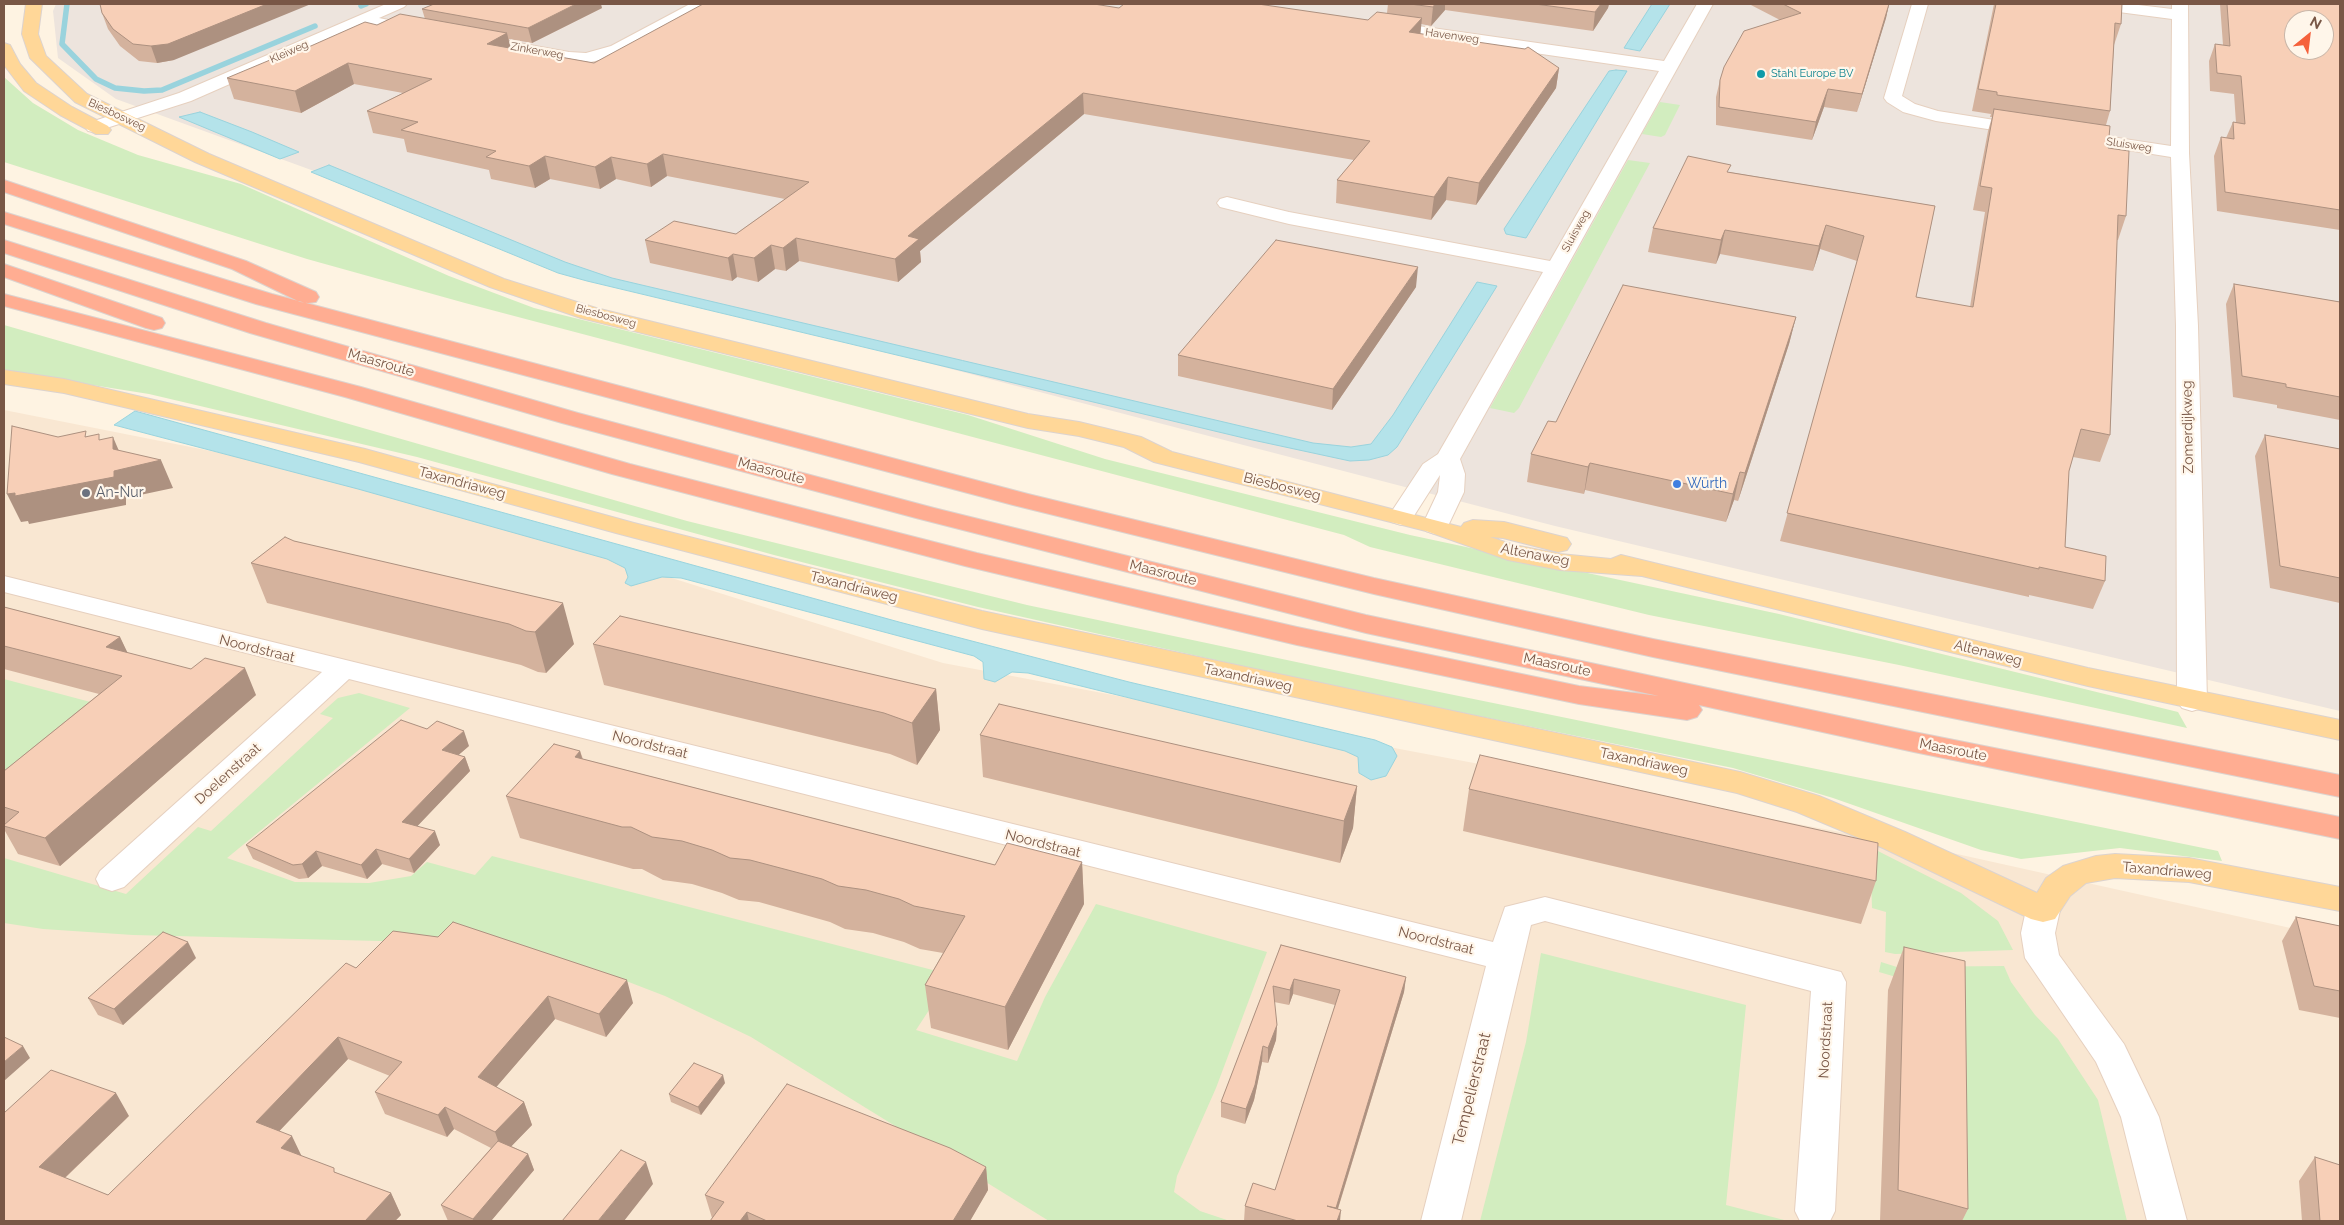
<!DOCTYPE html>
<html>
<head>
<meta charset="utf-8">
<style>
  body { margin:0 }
  #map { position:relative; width:2344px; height:1225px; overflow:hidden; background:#fef3e2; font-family:Raleway,sans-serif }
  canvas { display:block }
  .frame { position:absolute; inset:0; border:5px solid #795746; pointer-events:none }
  .north { position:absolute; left:2284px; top:10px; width:50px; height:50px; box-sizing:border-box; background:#fff6ea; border:1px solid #c9b6a8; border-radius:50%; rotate:29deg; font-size:14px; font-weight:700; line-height:20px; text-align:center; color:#795746 }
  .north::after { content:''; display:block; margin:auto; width:18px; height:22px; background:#f5613b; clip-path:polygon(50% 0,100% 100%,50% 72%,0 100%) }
</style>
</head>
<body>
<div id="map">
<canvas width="2344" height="1225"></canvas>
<div class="frame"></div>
<div class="north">N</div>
</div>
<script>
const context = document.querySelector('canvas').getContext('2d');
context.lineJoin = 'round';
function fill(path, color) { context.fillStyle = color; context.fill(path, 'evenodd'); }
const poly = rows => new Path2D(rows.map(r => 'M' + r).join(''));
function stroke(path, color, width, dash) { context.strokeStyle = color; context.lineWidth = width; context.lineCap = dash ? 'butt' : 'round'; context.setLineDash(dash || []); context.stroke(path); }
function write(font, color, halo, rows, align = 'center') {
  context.font = font + ' Raleway,sans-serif'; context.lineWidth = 4.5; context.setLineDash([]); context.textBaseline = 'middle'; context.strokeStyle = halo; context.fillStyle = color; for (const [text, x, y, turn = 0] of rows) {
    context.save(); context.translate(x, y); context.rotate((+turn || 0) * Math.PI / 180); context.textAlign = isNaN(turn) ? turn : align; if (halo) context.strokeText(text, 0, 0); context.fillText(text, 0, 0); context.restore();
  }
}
fill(poly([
  [4,410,362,481,943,663,1957,854,2340,939,2340,1221,4,1221]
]), '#f9e7d2');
fill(poly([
  [56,4,2340,4,2340,711,1555,526,578,272,358,187,116,99,58,58,53,11],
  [2294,20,2324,20,2324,50,2294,50]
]), '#ede4dd');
fill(poly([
  [4,77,33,103,78,130,138,155,241,184,449,276,534,308,968,415,1105,459,1410,535,1779,614,2178,712,2187,728,1899,665,1649,615,1370,547,1344,535,465,303,307,259,4,162],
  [1660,102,1680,105,1665,135,1661,137,1642,134],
  [1628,160,1650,163,1519,408,1514,413,1490,408],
  [4,325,687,521,1027,605,1405,685,2218,851,2222,861,2120,848,2021,859,1981,850,1833,798,1733,768,1332,686,978,607,774,555,417,457,149,394,4,371],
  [4,679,113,708,4,795],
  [359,693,410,708,227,858,295,882,369,883,411,876,427,862,475,875,492,856,952,975,916,1030,1017,1061,1045,997,1096,904,1267,952,1216,1088,1177,1176,1174,1192,1200,1211,1230,1221,1049,1221,751,1037,665,996,595,969,527,952,463,943,133,935,43,929,4,923,4,858,126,894,198,827,211,831,333,718,320,714,338,698],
  [1870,847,1961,893,1998,921,2013,950,1895,954,1885,952,1886,912,1872,908],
  [1541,953,1746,1005,1726,1205,1788,1221,1480,1221,1526,1042],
  [1881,962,1897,967,2004,966,2011,982,2035,1015,2058,1039,2098,1100,2127,1221,1963,1221,1963,1159,1896,977,1879,972]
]), '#d2edbf');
const water = poly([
  [1652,4,1670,4,1640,51,1624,48,1652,4],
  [1616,70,1627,71,1526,238,1506,234,1504,229,1609,71,1616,70],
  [200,112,252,132,299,152,280,159,179,117,200,112],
  [329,165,565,262,612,278,1313,443,1351,447,1371,444,1393,415,1477,282,1497,286,1397,447,1388,455,1369,460,1350,461,1248,439,587,281,558,273,311,172,329,165],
  [135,411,899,622,1129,682,1375,740,1392,747,1397,756,1386,776,1371,780,1359,773,1358,757,1345,751,1028,673,1012,672,995,682,984,679,983,662,974,656,681,578,662,577,631,586,625,583,628,577,625,568,607,559,358,489,114,425,135,411]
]);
fill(water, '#b4e3ea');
stroke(water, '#99d3dd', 1);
stroke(poly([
  [67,4,62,44,96,79,115,88,144,91,162,90,315,26],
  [361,6,366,4]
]), '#99d3dd', 5.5);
const minor = poly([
  [386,4,407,4,404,7,379,18,423,27,425,30,423,33,417,35,364,25,191,101,94,132,88,131,85,127,88,123,179,93,386,4],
  [690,4,709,4,706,7,623,52,609,58,586,63,569,62,474,45,468,43,466,40,468,37,474,35,569,52,586,53,611,46,690,4],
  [1697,4,1713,4,1460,459,1465,474,1464,492,1448,526,1444,531,1435,534,1426,531,1422,526,1438,492,1440,475,1410,522,1401,525,1392,522,1388,517,1423,464,1438,454,1543,272,1289,224,1220,207,1217,203,1220,199,1227,197,1289,212,1550,261,1659,71,1383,31,1377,29,1375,26,1377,23,1383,21,1664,61,1697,4],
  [1912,4,1928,4,1902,96,1915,104,1938,111,2032,126,2035,130,2032,134,2026,135,1936,121,1903,112,1887,102,1884,98,1912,4],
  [2088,4,2130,4,2172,9,2172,4,2188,4,2189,153,2198,326,2207,701,2202,708,2192,711,2182,708,2177,701,2176,326,2171,157,2071,141,2065,140,2062,136,2065,132,2071,131,2171,146,2172,19,2096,9,2091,7,2088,4],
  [4,576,1493,942,1505,907,1545,897,1841,972,1846,982,1835,1211,1830,1221,1800,1221,1795,1211,1811,991,1545,921,1531,925,1461,1221,1421,1221,1486,966,349,679,124,887,112,891,100,887,96,879,100,871,322,672,4,592,4,576],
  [2043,898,2055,901,2060,910,2055,933,2059,955,2124,1044,2159,1117,2187,1221,2147,1221,2121,1117,2096,1062,2025,958,2021,933,2026,910,2031,901,2043,898]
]);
const major = poly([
  [26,4,42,4,38,34,46,56,87,94,209,154,504,279,596,308,1028,414,1079,422,1141,437,1172,452,1461,527,1464,523,1473,520,1504,522,1567,538,1571,544,1567,550,1558,552,1503,538,1490,537,1514,545,1560,554,1611,559,1621,555,2088,668,2340,720,2340,740,2088,686,1642,576,1560,570,1508,560,1426,531,1154,462,1124,447,1079,436,1028,428,581,318,490,287,195,162,75,102,30,58,22,34,26,4],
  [4,43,10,45,20,64,36,83,72,107,108,126,111,130,108,134,96,134,60,115,24,91,4,65,4,43],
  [4,370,64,379,365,449,634,523,982,611,1740,772,1819,796,1905,832,2037,893,2046,878,2063,866,2096,856,2115,854,2189,858,2340,887,2340,911,2189,882,2115,878,2086,883,2070,896,2055,919,2043,922,2031,919,1883,848,1797,812,1737,793,982,629,616,533,359,462,64,393,4,384,4,370]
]);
const highway = poly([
  [4,180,246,261,316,292,319,297,316,302,308,303,300,302,232,269,4,192,4,180],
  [4,212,272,294,1028,494,1374,578,1653,639,2340,775,2340,797,1653,657,1374,594,1013,505,256,304,4,224,4,212],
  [4,240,266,323,578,413,934,508,1366,615,1914,732,2340,817,2340,839,1914,752,1699,705,1702,710,1697,717,1687,720,1579,704,1297,645,965,566,612,474,345,397,4,306,4,294,361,387,630,464,977,553,1297,627,1579,686,1659,696,1366,633,916,518,562,423,250,333,4,253,4,240],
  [4,264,162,318,165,323,162,328,154,330,146,328,4,277,4,264]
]);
stroke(minor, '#e6d0bf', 2);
stroke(major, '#dcd3cf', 2);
stroke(highway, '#dcd3cf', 2);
fill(minor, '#fff');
fill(major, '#ffd798');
fill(highway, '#ffad92');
fill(poly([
  [1388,4,1609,4,1608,8,1593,31,1445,10,1431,26,1421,24,1420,34,1559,68,1556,88,1476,205,1446,200,1431,220,1336,203,1337,180,1354,160,1084,114,920,251,921,262,898,282,799,261,786,271,775,269,758,282,737,277,732,281,650,263,645,240,736,234,785,199,667,176,651,187,616,179,600,189,550,179,535,188,491,179,489,170,407,152,404,139,373,133,367,111,403,93,354,84,301,113,234,99,227,78,377,25,425,19,422,9,602,8,532,43,509,39,511,48,594,63,1119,8,1368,20,1387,13],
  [1749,4,1889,4,1886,18,1857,112,1824,107,1812,140,1716,125,1716,97,1720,80,1780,20],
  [1994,4,2122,4,2121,24,2114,45,2110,111,2106,125,2108,148,2126,216,2118,240,2117,240,2110,435,2100,462,2073,457,2069,471,2065,547,2105,581,2093,609,2029,595,2029,597,1780,541,1857,261,1820,249,1813,271,1720,254,1716,264,1648,252,1653,228,1729,172,1935,206,1916,297,1970,307,1985,212,1973,210,1988,131,1992,117,1990,117,1991,114,1972,111],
  [2220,4,2340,4,2340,230,2217,211,2214,156,2221,137,2226,138,2233,122,2236,123,2234,94,2210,91,2209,61,2215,44,2223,45],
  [102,13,174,60,157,63,139,61,120,46,108,29],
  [2234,284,2340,302,2340,420,2277,408,2277,405,2233,397,2226,304],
  [1416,287,1332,410,1178,376,1178,355],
  [1796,317,1789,344,1738,501,1734,500,1726,522,1585,490,1584,494,1527,482,1531,454,1556,422],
  [2265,435,2340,449,2340,603,2270,588,2255,456],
  [294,541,574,644,546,673,538,672,521,665,267,603,251,563],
  [4,607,120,637,127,653,256,695,60,866,18,854,5,831,4,830,4,771,99,694,4,669],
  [593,644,936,689,940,730,917,765,890,754,604,685],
  [980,735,1357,786,1353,828,1340,863,983,777],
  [469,746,458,755,465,757,470,771,417,826,440,845,414,873,382,864,367,879,322,866,308,878,299,879,253,859,246,845],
  [580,751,583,759,995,865,1082,862,1084,904,1008,1050,931,1028,925,985,943,953,920,949,904,942,873,933,845,929,830,922,759,902,739,900,722,893,692,884,663,880,642,869,633,869,520,838,506,796],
  [1469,789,1876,881,1861,924,1463,831],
  [2296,917,2340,926,2340,1018,2299,1010,2282,941],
  [1281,945,1406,977,1404,992,1338,1209,1340,1221,1244,1221,1245,1206,1275,1190,1335,1005,1293,994,1289,1005,1274,1002,1277,1025,1276,1040,1268,1063,1262,1062,1254,1100,1245,1124,1221,1117,1221,1102],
  [1904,947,1968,1209,1962,1221,1880,1221,1888,990],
  [196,958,123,1025,98,1015,88,998],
  [356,968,633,1003,606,1037,555,1019,496,1087,524,1102,532,1125,511,1146,528,1154,534,1170,491,1221,448,1221,441,1205,491,1148,454,1129,447,1137,385,1114,375,1092,390,1076,348,1059,279,1131,302,1156,337,1173,391,1193,401,1215,395,1221,4,1221,129,1116,65,1178,108,1195],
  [725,1083,701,1115,671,1102,669,1094],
  [2315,1157,2340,1221,2302,1221,2299,1181],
  [986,1167,988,1190,970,1221,710,1221,712,1218,705,1195]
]), '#d4b29d');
fill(poly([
  [267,4,311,4,174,60,157,63,151,46],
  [576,4,601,4,602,8,532,43,528,28],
  [1435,4,1445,4,1445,10,1431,26,1433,7],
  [1601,4,1609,4,1608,8,1593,31,1595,12],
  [1889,4,1886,18,1857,112,1862,94],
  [1422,18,1420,38,1409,32],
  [507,33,512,54,487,44],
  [348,63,354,84,301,113,295,91],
  [1559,68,1556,88,1476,205,1479,183],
  [1828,89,1824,107,1812,140,1816,122],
  [1083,93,1084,114,920,251,921,262,898,282,895,259,908,236],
  [663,154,667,176,651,187,647,164],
  [545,156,550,179,535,188,529,166],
  [611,157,616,179,600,189,595,167],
  [1448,177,1446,200,1431,220,1434,197],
  [1826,225,1820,249,1813,271,1819,246],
  [1725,230,1720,254,1716,264,1721,240],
  [796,238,799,261,786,271,783,248],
  [771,245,775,269,758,282,754,258],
  [733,254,737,277,732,281,728,258],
  [1418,267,1416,287,1332,410,1333,389],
  [1796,317,1789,344,1738,501,1745,473],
  [113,437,125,465,161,460,173,488,126,498,126,505,29,524,28,521,21,522,7,494,113,449],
  [1590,463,1585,490,1584,494,1588,467],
  [1740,472,1734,500,1726,522,1733,494],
  [563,603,574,644,546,673,535,632],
  [120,637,133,664,106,647],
  [245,668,256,695,60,866,45,838],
  [936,689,940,730,917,765,912,723],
  [464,731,469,746,447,765,442,750],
  [580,751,592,793,575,757],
  [465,757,470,771,408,836,402,822],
  [1357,786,1353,828,1340,863,1344,821],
  [435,831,440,845,414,873,409,859],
  [376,849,382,864,367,879,361,865],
  [316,851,322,866,308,878,302,864],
  [1082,862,1084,904,1008,1050,1005,1007],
  [188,942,196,958,123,1025,114,1009],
  [1406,977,1404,992,1334,1221,1336,1208],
  [1294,979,1293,994,1289,1005,1290,990],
  [627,980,633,1003,606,1037,599,1014],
  [548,996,555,1019,486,1099,478,1077],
  [1277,1025,1276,1040,1268,1063,1268,1048],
  [338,1037,348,1059,267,1144,256,1122],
  [23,1046,30,1058,4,1081,4,1062],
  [1263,1046,1262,1062,1254,1100,1245,1124,1246,1109],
  [723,1075,725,1083,701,1115,698,1107],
  [116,1093,129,1116,53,1189,39,1167],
  [524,1102,532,1125,503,1155,495,1132],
  [445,1107,454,1129,447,1137,438,1115],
  [292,1136,303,1159,281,1148],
  [528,1154,534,1170,491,1221,473,1221,473,1219],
  [646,1162,653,1184,624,1221,598,1221],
  [986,1167,988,1190,970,1221,953,1221],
  [391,1193,401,1215,395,1221,365,1221],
  [1341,1210,1340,1221,1337,1221],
  [747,1212,749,1221,740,1221]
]), '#ad9180');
const building = poly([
  [100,4,267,4,168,44,151,46,133,44,113,29,102,13,100,4],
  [434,4,576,4,528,28,422,9,434,4],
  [703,4,1094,4,1119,8,1124,4,1258,4,1368,20,1377,12,1422,18,1409,32,1525,49,1528,47,1559,68,1479,183,1448,177,1434,197,1337,180,1370,141,1083,93,908,236,919,239,895,259,796,238,783,248,771,245,754,258,733,254,728,258,645,240,674,221,736,234,809,182,663,154,647,164,611,157,595,167,545,156,529,166,486,157,496,151,401,130,418,122,367,111,432,79,348,63,295,91,227,78,270,60,277,61,365,22,377,25,400,14,507,33,487,44,594,63,703,4],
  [1410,4,1435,4,1433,7,1410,4],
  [1535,4,1601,4,1595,12,1535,4],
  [1783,4,1889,4,1862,94,1828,89,1816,122,1719,107,1720,80,1724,67,1744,31,1801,13,1783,4],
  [1996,4,2122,4,2121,24,2115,23,2110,111,1997,95,1997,92,1978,89,1996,4],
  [2227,4,2340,4,2340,210,2225,192,2221,137,2234,139,2233,122,2245,124,2241,76,2217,73,2215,44,2230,46,2227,4],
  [2294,20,2324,20,2324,50,2294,50,2294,20],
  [1994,109,2110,126,2108,148,2129,151,2126,216,2118,215,2110,435,2081,429,2069,471,2065,547,2106,556,2105,581,2039,567,2039,569,1787,513,1864,236,1826,225,1819,246,1725,230,1721,240,1653,228,1688,156,1731,165,1727,172,1935,206,1916,297,1973,307,1992,188,1980,186,1994,109],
  [1276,240,1418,267,1333,389,1178,355,1276,240],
  [2234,284,2340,302,2340,397,2286,387,2286,384,2242,376,2234,284],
  [1623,285,1796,317,1745,473,1740,472,1733,494,1590,463,1588,467,1531,454,1548,421,1556,422,1623,285],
  [12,426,58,437,86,431,85,437,99,434,99,440,113,437,113,449,161,460,114,471,114,477,15,496,15,493,7,494,12,426],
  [2265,435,2340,449,2340,578,2280,566,2265,435],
  [285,537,294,541,563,603,535,632,526,631,509,624,251,563,285,537],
  [4,607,120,637,106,647,191,669,205,658,245,668,45,838,4,826,4,825,19,812,4,807,4,771,122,676,4,646,4,607],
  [620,616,936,689,912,723,884,713,593,644,620,616],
  [999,704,1357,786,1344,821,980,735,999,704],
  [401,720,427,729,437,721,464,731,442,750,465,757,402,822,435,831,409,859,376,849,361,865,316,851,302,864,293,865,246,845,401,720],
  [554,744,580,751,575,757,995,865,1007,843,1082,862,1005,1007,925,985,965,916,914,906,899,899,866,890,838,886,822,879,750,860,730,858,712,850,682,841,652,837,631,827,622,827,506,796,554,744],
  [1480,755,1878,843,1876,881,1469,789,1480,755],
  [2296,917,2340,926,2340,991,2314,986,2296,917],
  [453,922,627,980,599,1014,548,996,478,1077,524,1102,495,1132,445,1107,438,1115,375,1092,402,1062,338,1037,256,1122,292,1136,281,1148,334,1168,334,1172,391,1193,365,1221,4,1221,4,1113,51,1070,116,1093,39,1167,108,1195,346,963,356,968,393,931,438,937,453,922],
  [163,932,188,942,114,1009,88,998,163,932],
  [1281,945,1406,977,1336,1208,1327,1206,1341,1210,1337,1221,1298,1221,1245,1206,1253,1183,1275,1190,1340,990,1294,979,1290,990,1273,986,1277,1025,1268,1048,1263,1046,1255,1085,1246,1109,1221,1102,1281,945],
  [1904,947,1965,961,1968,1209,1898,1190,1904,947],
  [4,1037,23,1046,4,1062,4,1037],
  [694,1063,723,1075,698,1107,669,1094,694,1063],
  [787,1084,950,1148,986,1167,953,1221,767,1221,747,1212,740,1221,710,1221,724,1202,705,1195,787,1084],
  [498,1141,528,1154,473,1219,441,1205,498,1141],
  [621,1150,646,1162,598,1221,562,1221,621,1150],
  [2315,1157,2340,1165,2340,1221,2320,1221,2315,1157]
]);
fill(building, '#f7cfb7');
stroke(building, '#ad9180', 1);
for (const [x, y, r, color] of [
  [1761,74,5,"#0f9aa8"],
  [1677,484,5,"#3f7fe0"],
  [86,493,5,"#6b7280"]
]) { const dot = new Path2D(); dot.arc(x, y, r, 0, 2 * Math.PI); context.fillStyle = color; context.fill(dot); stroke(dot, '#fff6ea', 2); }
write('11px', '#795746', '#fff6ea', [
  ["Havenweg",1452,36,8],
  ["Zinkerweg",537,51,10],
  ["Kleiweg",289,52,-24],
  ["Biesbosweg",117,115,25],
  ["Sluisweg",2129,145,9],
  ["Sluisweg",1576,231,-61],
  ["Biesbosweg",606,316,15]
]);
write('11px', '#0d838f', '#fff6ea', [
  ["Stahl Europe BV",1771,74]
], 'left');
write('14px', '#795746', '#fff6ea', [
  ["Maasroute",381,363,16],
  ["Zomerdijkweg",2188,427,-91],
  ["Maasroute",771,471,15],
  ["Taxandriaweg",462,483,15],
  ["Biesbosweg",1282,487,14],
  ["Altenaweg",1535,555,11],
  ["Maasroute",1163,573,14],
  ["Taxandriaweg",854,587,14],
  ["Noordstraat",257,649,14],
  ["Altenaweg",1988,653,14],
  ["Maasroute",1557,665,12],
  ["Taxandriaweg",1248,678,12],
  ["Noordstraat",650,745,14],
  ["Maasroute",1953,750,11],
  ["Taxandriaweg",1644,762,12],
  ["Doelenstraat",228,774,-42],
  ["Noordstraat",1043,844,14],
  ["Taxandriaweg",2167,871,5],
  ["Noordstraat",1436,941,14],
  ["Noordstraat",1826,1040,-87]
]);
write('14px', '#366cbe', '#fff6ea', [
  ["Würth",1687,484]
], 'left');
write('14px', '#5b616d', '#fff6ea', [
  ["An-Nur",96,493]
], 'left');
write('16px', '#795746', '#fff6ea', [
  ["Tempelierstraat",1472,1089,-76]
]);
</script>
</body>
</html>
